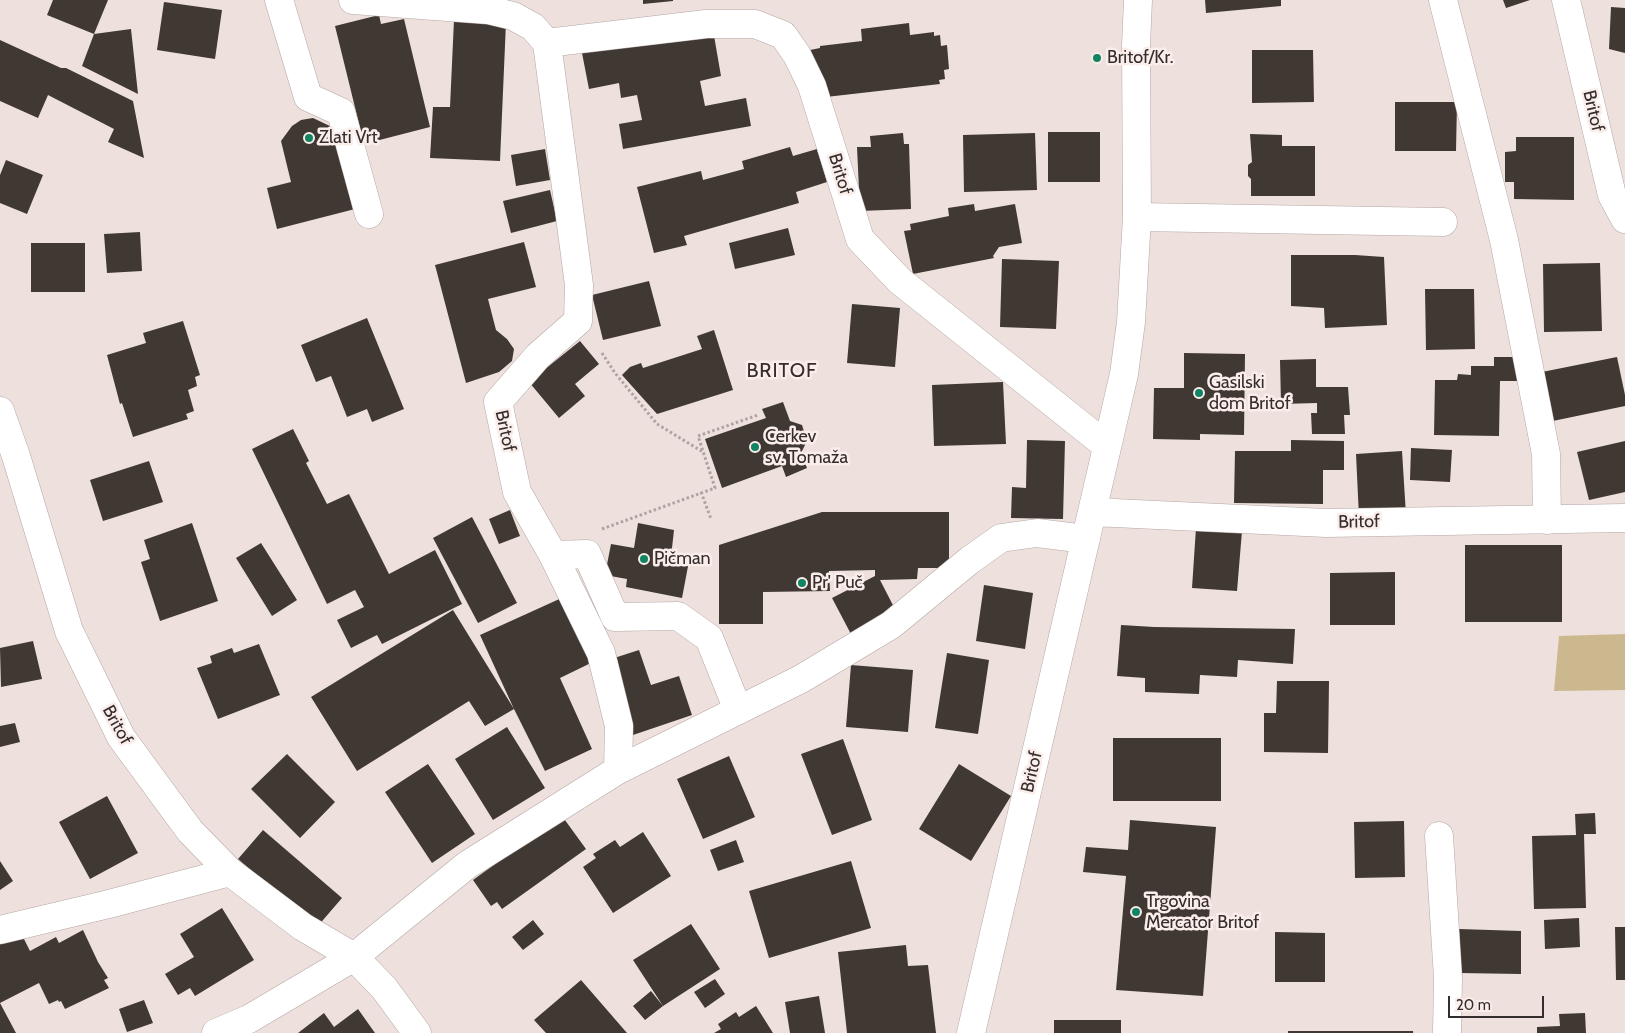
<!DOCTYPE html>
<html>
<head>
<meta charset="utf-8">
<style>
  body { margin:0 }
  #map { position:relative; width:1625px; height:1033px; overflow:hidden; background:#eee0dd; font-family:Cabin,sans-serif }
  canvas { display:block }
  .scale { position:absolute; left:1448px; top:996px; width:96px; height:22px; box-sizing:border-box; border:2px solid #332e2d; border-top:0; padding-left:6px; font-size:15px; line-height:18px; white-space:nowrap; color:#332e2d; -webkit-text-stroke:4px #fbedea; paint-order:stroke }
</style>
</head>
<body>
<div id="map">
<canvas width="1625" height="1033"></canvas>
<div class="scale">20 m</div>
</div>
<script>
const context = document.querySelector('canvas').getContext('2d');
context.lineJoin = 'round';
function fill(path, color) { context.fillStyle = color; context.fill(path, 'evenodd'); }
const poly = rows => new Path2D(rows.map(r => 'M' + r).join(''));
function stroke(path, color, width, dash) { context.strokeStyle = color; context.lineWidth = width; context.lineCap = dash ? 'butt' : 'round'; context.setLineDash(dash || []); context.stroke(path); }
function write(font, color, halo, rows, align = 'center') {
  context.font = font + ' Cabin,sans-serif'; context.lineWidth = 5; context.setLineDash([]); context.textBaseline = 'middle'; context.strokeStyle = halo; context.fillStyle = color; for (const [text, x, y, turn = 0] of rows) {
    context.save(); context.translate(x, y); context.rotate((+turn || 0) * Math.PI / 180); context.textAlign = isNaN(turn) ? turn : align; if (halo) context.strokeText(text, 0, 0); context.fillText(text, 0, 0); context.restore();
  }
}
fill(poly([
  [1625,634,1625,690,1554,691,1559,636]
]), '#ccb88e');
fill(poly([
  [53,0,108,0,94,34,47,15],
  [643,0,673,0,673,1,643,4],
  [1205,0,1281,0,1281,6,1206,13],
  [1503,0,1530,0,1506,8],
  [164,2,222,10,215,59,157,50],
  [1611,7,1625,8,1625,53,1609,49],
  [379,15,381,24,404,19,430,127,364,144,335,26],
  [454,20,506,22,500,161,430,158,433,107,450,107],
  [909,23,910,35,934,32,934,36,940,35,941,46,947,45,949,69,944,70,945,79,939,80,940,84,826,97,815,83,810,50,820,48,820,46,862,41,861,29],
  [131,29,138,94,82,66,94,34],
  [713,30,721,76,700,81,705,106,746,98,751,126,623,149,619,124,642,120,637,95,621,98,619,83,589,89,582,53],
  [0,40,61,68,66,68,133,101,144,158,108,142,114,129,48,95,38,118,0,101],
  [1252,50,1313,50,1314,102,1252,103],
  [1395,102,1457,102,1456,151,1395,151],
  [313,118,334,128,355,209,277,229,267,188,291,182,281,141,292,126,301,120],
  [1048,132,1100,132,1100,182,1048,182],
  [903,133,904,144,909,144,911,209,860,211,857,147,871,147,870,136],
  [1035,133,1037,190,964,192,963,135],
  [1250,134,1282,135,1282,146,1315,146,1315,196,1251,196,1251,179,1248,176,1248,165,1252,162],
  [1516,137,1574,137,1574,200,1514,199,1514,182,1505,182,1505,152,1516,151],
  [790,147,793,156,817,149,827,182,796,192,799,203,684,236,687,245,654,253,637,187,701,171,703,180,744,169,742,161],
  [545,149,550,180,516,186,511,155],
  [6,160,43,175,27,214,0,203,0,175],
  [550,190,557,221,511,233,503,201],
  [974,204,975,211,1015,204,1022,243,999,247,993,256,994,258,913,274,904,231,911,230,910,224,949,216,948,208],
  [788,228,795,255,735,269,729,243],
  [140,232,142,271,107,273,104,234],
  [524,242,536,287,488,299,496,330,507,339,514,349,512,361,499,372,466,383,435,265],
  [31,243,85,243,85,292,31,292],
  [1291,255,1355,255,1384,257,1387,325,1325,328,1324,308,1291,306],
  [1002,259,1059,261,1056,329,1000,327],
  [1600,263,1602,331,1544,332,1543,264],
  [649,281,661,326,603,340,592,295],
  [1425,289,1474,289,1475,349,1426,350],
  [852,304,900,308,895,367,847,363],
  [367,318,404,409,372,422,367,409,347,417,331,376,316,382,301,345],
  [183,321,200,375,195,377,197,386,188,390,194,411,186,414,188,419,133,437,122,403,120,404,107,355,146,343,143,333],
  [714,330,733,390,657,414,622,375,630,367,641,363,643,368,702,349,697,336],
  [580,341,599,364,575,384,585,396,559,418,529,382],
  [1184,353,1245,354,1244,435,1200,434,1200,440,1153,439,1154,388,1184,388],
  [1494,357,1519,357,1518,381,1500,381,1499,436,1434,435,1435,380,1457,380,1458,374,1471,375,1471,366,1494,366],
  [1617,357,1625,395,1625,406,1548,422,1537,373],
  [1316,359,1316,387,1348,387,1350,415,1344,415,1345,434,1312,434,1311,413,1317,413,1317,403,1281,404,1280,360],
  [1003,382,1006,444,934,446,932,385],
  [783,402,790,421,802,425,807,441,801,453,807,468,786,477,782,466,722,488,705,439,766,418,762,409],
  [293,429,309,461,306,463,327,504,349,494,389,574,435,550,462,604,382,644,377,635,351,648,337,620,364,607,355,590,327,604,252,449],
  [1027,440,1065,441,1063,519,1011,518,1012,487,1026,488],
  [1291,440,1344,441,1344,470,1323,470,1323,504,1234,503,1235,451,1291,451],
  [1625,441,1625,492,1589,500,1577,452],
  [1411,448,1452,450,1450,482,1410,480],
  [1402,451,1406,515,1359,517,1356,454],
  [149,461,163,502,103,521,90,480],
  [510,510,520,536,499,544,489,519],
  [822,512,949,512,949,568,918,568,917,579,880,580,897,613,852,636,832,598,875,576,875,570,829,571,830,591,763,592,763,624,719,624,719,545],
  [472,517,517,603,478,623,433,538],
  [192,523,218,601,160,621,141,562,150,559,144,540],
  [638,523,674,530,671,557,689,561,682,598,626,587,627,579,605,575,611,544,634,548],
  [1196,528,1242,531,1237,591,1192,588],
  [261,543,297,600,272,616,236,558],
  [1465,545,1562,545,1562,622,1465,622],
  [1395,572,1395,625,1330,625,1330,573],
  [984,585,1033,593,1025,649,976,641],
  [566,596,595,661,560,678,592,749,545,771,514,709,485,726,469,701,357,771,311,697,453,610,514,709,480,635],
  [1121,625,1154,627,1295,629,1293,664,1238,660,1237,677,1200,675,1199,694,1145,692,1145,678,1117,676],
  [33,641,42,679,1,687,0,648],
  [259,644,280,695,218,719,197,668,212,663,210,656,232,648,234,653],
  [639,650,651,685,679,676,692,715,633,735,608,660],
  [947,653,989,660,978,734,935,728],
  [851,665,913,670,908,732,846,727],
  [1277,681,1329,681,1328,753,1264,752,1264,713,1276,713],
  [15,723,20,742,0,747,0,726],
  [507,727,545,788,493,820,455,759],
  [1113,738,1221,738,1221,801,1113,801],
  [843,739,872,820,832,835,801,754],
  [287,754,335,802,300,838,251,789],
  [729,756,755,817,703,839,677,779],
  [428,764,475,834,432,863,385,792],
  [959,764,1011,796,971,861,919,829],
  [107,796,138,853,90,879,59,822],
  [1595,813,1596,834,1584,834,1586,908,1534,909,1532,836,1576,835,1575,814],
  [562,816,586,849,502,909,497,902,491,906,473,880],
  [1130,820,1216,827,1203,996,1116,990,1126,876,1083,872,1086,847,1128,850],
  [1404,821,1405,877,1355,878,1354,822],
  [263,830,342,898,317,927,238,859],
  [643,832,671,876,613,913,583,867,596,858,593,854,615,840,620,847],
  [736,840,744,862,718,871,710,850],
  [0,861,13,881,0,890],
  [851,861,871,928,769,958,749,891],
  [222,908,254,960,195,996,190,988,178,995,165,974,194,957,180,934],
  [1579,918,1580,947,1545,949,1544,920],
  [533,920,544,934,523,950,512,937],
  [691,924,720,969,663,1006,645,1020,633,1006,651,991,663,1006,633,960],
  [1615,927,1625,927,1625,980,1616,980],
  [1459,929,1521,931,1521,974,1459,973],
  [83,930,98,962,108,978,104,980,109,988,65,1009,61,1001,59,1002,58,1000,49,1004,39,983,0,1003,16,1033,0,1033,0,943,21,933,30,951,56,937,59,943],
  [1275,932,1325,933,1325,982,1275,982],
  [906,945,908,966,928,965,936,1033,847,1033,838,952],
  [715,979,725,994,705,1008,694,992],
  [581,980,627,1033,546,1033,534,1020],
  [819,996,825,1033,790,1033,785,1002],
  [144,1000,153,1023,127,1032,119,1009],
  [756,1006,773,1033,714,1033,721,1029,718,1024,736,1012,739,1017],
  [358,1009,375,1033,298,1033,324,1013,334,1027],
  [1585,1013,1586,1033,1537,1033,1537,1027,1560,1026,1559,1014],
  [1054,1020,1121,1020,1121,1033,1054,1033],
  [1288,1031,1413,1031,1413,1033,1288,1033]
]), '#403832');
const minor = poly([
  [279,0,308,97,341,112,369,214],
  [353,0,488,10,513,16,533,27,547,43,579,285,578,321,538,356,498,402,517,492,553,555,601,653,619,726,618,770],
  [1443,0,1504,240,1546,454,1547,520],
  [1566,0,1612,195,1625,219],
  [547,43,706,24,755,24,783,35,797,55,812,86,860,239,900,281,1107,446],
  [1137,217,1443,222],
  [0,411,16,456,69,631,121,737,190,831,230,872,303,927,354,957,384,988,417,1033],
  [1093,512,1326,523,1625,518],
  [553,555,587,554,615,617,678,616,709,638,738,710],
  [1439,836,1448,978,1447,1033],
  [0,930,109,904,230,872],
  [216,1033,249,1019,354,957,467,865,618,770,801,679,891,625,970,560,1001,538,1037,533,1086,539],
  [971,1033,1124,374,1131,322,1137,217,1136,46,1138,0]
]);
stroke(minor, '#b4a7a4', 29);
stroke(poly([
  [602,353,615,373,657,424,703,452],
  [701,492,711,519],
  [602,529,715,488,698,436,758,415]
]), '#aea3a0', 3, [2.5, 2.5]);
stroke(minor, '#fff', 28);
for (const [x, y, r, color] of [
  [1097,58,5,"#108463"],
  [309,138,5,"#108463"],
  [1199,393,5,"#108463"],
  [755,447,5,"#108463"],
  [644,559,5,"#108463"],
  [802,583,5,"#108463"],
  [1136,912,5,"#108463"]
]) { const dot = new Path2D(); dot.arc(x, y, r, 0, 2 * Math.PI); context.fillStyle = color; context.fill(dot); stroke(dot, '#fbedea', 2); }
write('18px', '#332e2d', '#fbedea', [
  ["Britof/Kr.",1107,58],
  ["Zlati Vrt",319,138],
  ["Gasilski",1209,383],
  ["dom Britof",1209,404],
  ["Cerkev",765,437],
  ["sv. Tomaža",765,458],
  ["Pičman",654,559],
  ["Pr' Puč",812,583],
  ["Trgovina",1146,902],
  ["Mercator Britof",1146,923]
], 'left');
write('18px', '#332e2d', '#fbedea', [
  ["Britof",1593,111,77],
  ["Britof",840,174,73],
  ["Britof",505,431,78],
  ["Britof",1359,522,-1],
  ["Britof",117,725,61],
  ["Britof",1032,772,-77]
]);
context.letterSpacing = '1px';
write('20px', '#362c2a', '#fbedea', [
  ["BRITOF",782,371]
]);
context.letterSpacing = '0px';
</script>
</body>
</html>
